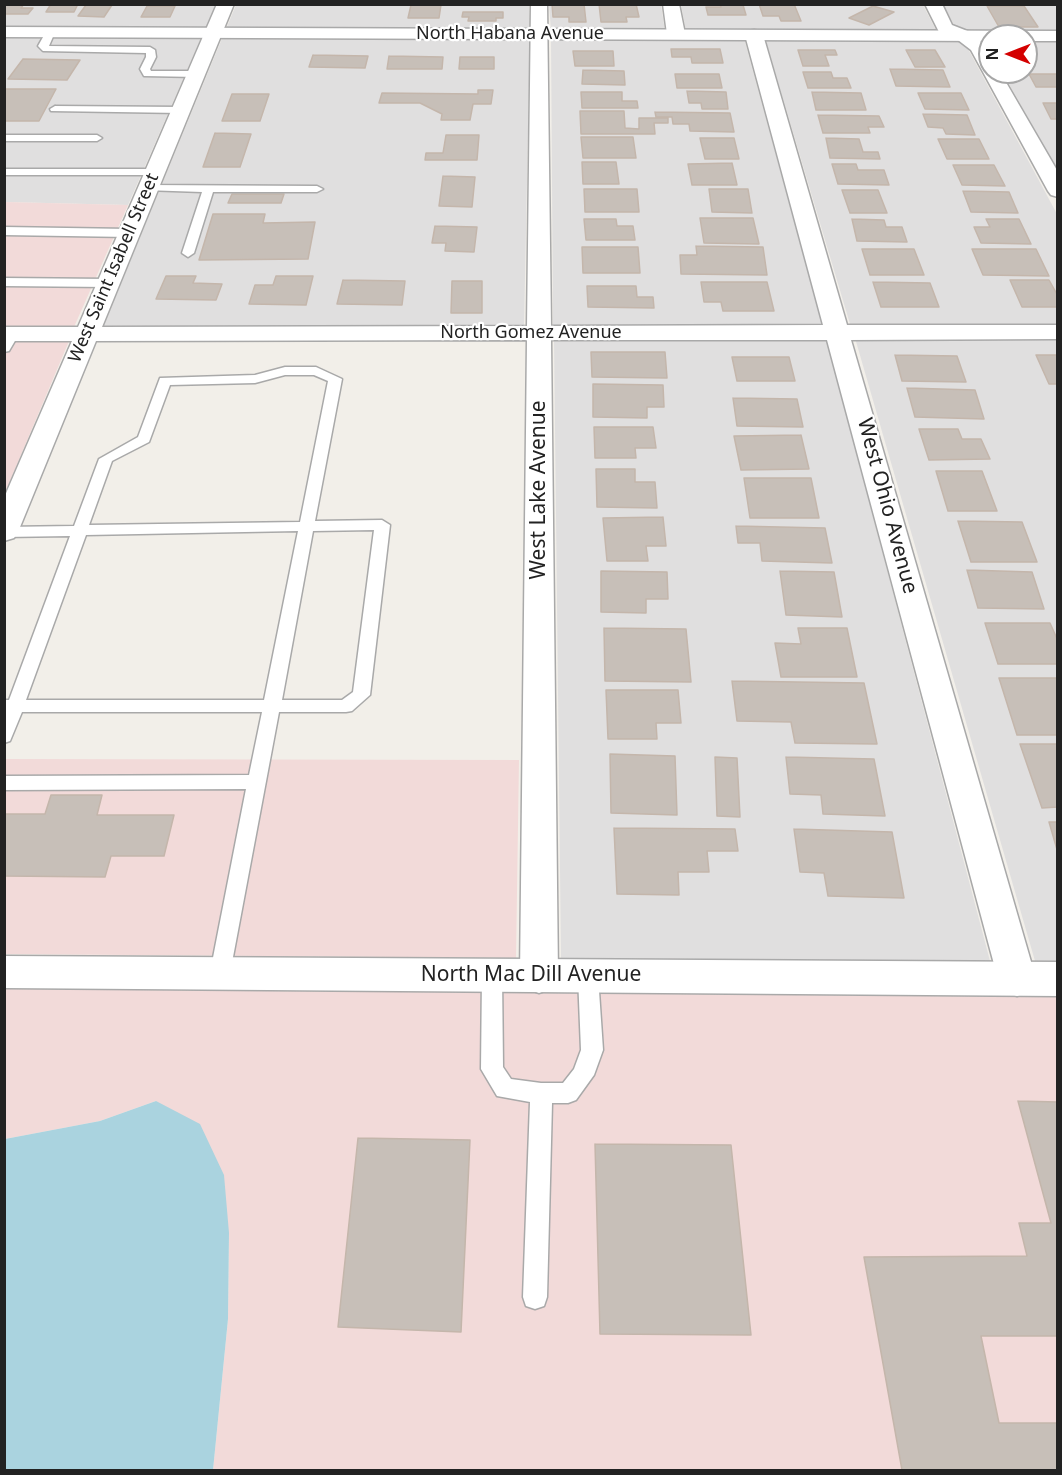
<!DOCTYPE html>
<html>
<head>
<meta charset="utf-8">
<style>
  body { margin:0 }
  #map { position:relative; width:1062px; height:1475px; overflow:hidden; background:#f2efe9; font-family:"Noto Sans",sans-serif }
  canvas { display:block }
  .frame { position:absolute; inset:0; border:6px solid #222; pointer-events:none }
  .north { position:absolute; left:978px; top:24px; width:60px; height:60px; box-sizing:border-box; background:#fff; border:2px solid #a7a7a7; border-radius:50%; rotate:270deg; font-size:16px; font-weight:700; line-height:24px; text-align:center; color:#222 }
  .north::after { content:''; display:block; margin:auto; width:21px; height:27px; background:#d40000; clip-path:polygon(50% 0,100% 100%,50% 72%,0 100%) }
</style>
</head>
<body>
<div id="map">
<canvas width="1062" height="1475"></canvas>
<div class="frame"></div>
<div class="north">N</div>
</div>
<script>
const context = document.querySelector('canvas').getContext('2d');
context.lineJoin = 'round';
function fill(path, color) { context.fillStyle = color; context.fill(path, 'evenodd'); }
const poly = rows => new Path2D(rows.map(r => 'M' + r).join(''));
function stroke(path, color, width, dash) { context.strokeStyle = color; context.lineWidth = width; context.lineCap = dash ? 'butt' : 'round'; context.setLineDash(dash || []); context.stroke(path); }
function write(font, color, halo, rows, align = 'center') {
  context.font = font + ' "Noto Sans",sans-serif'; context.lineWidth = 4.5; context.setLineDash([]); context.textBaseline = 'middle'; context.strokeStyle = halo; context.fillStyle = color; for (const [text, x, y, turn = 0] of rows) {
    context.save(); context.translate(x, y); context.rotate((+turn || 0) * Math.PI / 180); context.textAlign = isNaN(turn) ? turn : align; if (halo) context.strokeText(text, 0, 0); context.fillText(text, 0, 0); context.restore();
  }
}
fill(poly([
  [5,5,216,5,205,29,5,28],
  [236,5,529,5,530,30,226,29],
  [549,5,661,5,665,31,551,30],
  [681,5,923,5,935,28,943,32,686,31],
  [943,5,1057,5,1057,33,968,32,955,27],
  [5,35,202,36,128,205,5,202],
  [223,36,530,37,524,326,103,327],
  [551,38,744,38,822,324,553,326],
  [765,38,957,39,967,47,1057,214,1057,325,850,324],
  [1026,40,1057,40,1057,169,1002,72,1026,72],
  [826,338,990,961,561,958,554,340],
  [855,338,1057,339,1057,962,1035,961]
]), '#e0dfdf');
fill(poly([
  [5,202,128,205,74,327,5,327],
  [5,341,69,341,5,493],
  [5,759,519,760,516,958,5,954],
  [4,989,1057,997,1057,1470,213,1470,228,1319,229,1233,156,1101,100,1121,5,1139]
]), '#f2dad9');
fill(poly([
  [156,1101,200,1124,224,1175,229,1233,228,1319,213,1470,5,1470,5,1139,100,1121]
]), '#aad3df');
const building = poly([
  [4,4,24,4,21,8,33,8,28,14,4,14,4,4],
  [51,4,78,4,74,12,46,12,51,4],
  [552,4,584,4,586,22,569,22,569,17,553,17,552,4],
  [599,4,636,4,639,17,626,17,627,22,601,22,599,4],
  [720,4,743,5,746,15,708,15,706,7,721,7,720,4],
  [759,4,794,4,801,21,781,21,779,16,763,16,759,4],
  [86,5,112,5,104,17,78,16,86,5],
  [411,5,441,5,439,18,408,18,411,5],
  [147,6,175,6,170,17,141,17,147,6],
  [873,6,894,12,869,25,849,18,873,6],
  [987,6,1024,6,1038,27,999,27,987,6],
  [463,12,503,12,503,18,496,18,496,21,468,21,469,17,462,17,463,12],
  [671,49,720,49,723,63,692,63,691,57,672,57,671,49],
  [798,50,835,50,837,55,825,55,829,66,803,66,798,50],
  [906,50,935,50,945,67,915,67,906,50],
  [573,51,613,51,614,66,575,66,573,51],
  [313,55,368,56,365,68,309,67,313,55],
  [389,56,443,57,442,69,387,69,389,56],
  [460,57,494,57,494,69,459,69,460,57],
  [23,59,80,60,67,80,8,79,23,59],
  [890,69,943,70,950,87,896,86,890,69],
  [583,70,624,71,625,85,582,84,583,70],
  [803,72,831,72,833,78,847,78,851,88,808,88,803,72],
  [675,74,719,74,722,88,677,88,675,74],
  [1029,74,1058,74,1058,87,1036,87,1029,74],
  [4,89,56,89,39,121,4,121,4,89],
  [478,90,493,90,491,104,473,104,470,120,441,120,442,114,420,103,379,103,382,93,478,94,478,90],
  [687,91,726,92,728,109,702,109,701,103,689,103,687,91],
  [581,92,622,92,622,101,637,101,638,108,582,108,581,92],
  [812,92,861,93,866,110,816,110,812,92],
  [918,93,961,93,969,110,925,109,918,93],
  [232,94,269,94,260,121,222,121,232,94],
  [1043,103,1058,103,1058,119,1051,119,1043,103],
  [580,111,624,111,625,128,639,129,639,118,668,118,668,123,654,123,655,134,581,134,580,111],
  [655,112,730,113,734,132,690,131,689,124,673,124,672,117,656,117,655,112],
  [923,114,967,115,975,135,946,134,943,128,928,127,923,114],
  [818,115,879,116,884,127,868,127,870,133,823,133,818,115],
  [215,133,251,134,240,167,203,167,215,133],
  [446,135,479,135,477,160,425,160,426,153,443,153,446,135],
  [581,137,633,137,636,158,583,158,581,137],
  [700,138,734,138,739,159,705,159,700,138],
  [826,138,859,139,863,152,878,152,880,159,830,158,826,138],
  [938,139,979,139,989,159,947,159,938,139],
  [582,162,616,162,619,184,583,184,582,162],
  [732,163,737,185,692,185,688,164,732,163],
  [832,164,856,164,858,170,884,170,889,185,838,184,832,164],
  [953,165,994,165,1005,186,962,185,953,165],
  [443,176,475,177,472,207,439,206,443,176],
  [584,189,637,189,639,212,585,212,584,189],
  [709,189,748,189,752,213,712,212,709,189],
  [842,190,878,190,887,213,850,213,842,190],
  [963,191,1009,192,1018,213,971,212,963,191],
  [232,194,284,194,281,203,228,203,232,194],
  [213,214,265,214,263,223,315,222,308,259,199,260,213,214],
  [700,218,753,218,759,244,704,243,700,218],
  [584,219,616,219,617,226,633,226,635,240,586,240,584,219],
  [852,219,884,220,886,227,902,227,907,242,857,241,852,219],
  [986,219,1019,219,1031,244,981,243,974,227,990,227,986,219],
  [435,226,477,227,474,252,445,251,446,243,432,243,435,226],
  [696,246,763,247,767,275,681,274,680,255,697,255,696,246],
  [582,247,638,247,640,273,583,273,582,247],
  [862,249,914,249,924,275,870,275,862,249],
  [972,249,1036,249,1049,276,983,275,972,249],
  [166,276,196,276,193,283,222,284,216,300,156,299,166,276],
  [276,276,313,276,306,305,249,304,255,285,273,285,276,276],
  [343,280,405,281,402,305,337,304,343,280],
  [1010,280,1049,280,1058,296,1058,307,1022,307,1010,280],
  [452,281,482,281,482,313,451,313,452,281],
  [701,282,767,282,774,311,723,311,721,302,704,302,701,282],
  [873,282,930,283,939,307,881,307,873,282],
  [587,286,636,286,637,297,653,297,654,308,588,307,587,286],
  [591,352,665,352,667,378,592,377,591,352],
  [895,355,957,356,966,382,902,381,895,355],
  [1036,355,1058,355,1058,384,1049,384,1036,355],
  [732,357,789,357,795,381,737,381,732,357],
  [593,384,663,385,664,407,647,407,647,418,593,417,593,384],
  [907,388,975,390,984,419,915,417,907,388],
  [733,398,797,399,803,427,737,426,733,398],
  [594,427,653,427,656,448,635,448,636,458,595,458,594,427],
  [919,429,958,429,962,439,981,439,990,459,929,460,919,429],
  [801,435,809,469,741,470,734,436,801,435],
  [596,469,635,469,635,482,655,482,657,508,597,507,596,469],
  [936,471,982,471,997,511,948,511,936,471],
  [744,478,811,478,819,518,750,518,744,478],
  [663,517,666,546,646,546,648,561,607,561,603,518,663,517],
  [958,521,1022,522,1037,562,971,562,958,521],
  [736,526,825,528,832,563,762,561,760,543,738,543,736,526],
  [967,570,1032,572,1044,609,978,608,967,570],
  [601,571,667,572,668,599,646,599,646,613,601,612,601,571],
  [780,571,834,572,842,617,786,615,780,571],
  [985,623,1050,623,1058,641,1058,664,998,664,985,623],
  [604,628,686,629,691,682,605,681,604,628],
  [798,628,847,628,857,677,781,677,775,643,801,644,798,628],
  [999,678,1058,678,1058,735,1017,735,999,678],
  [732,681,864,683,877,744,795,743,791,722,737,721,732,681],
  [606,690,678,690,681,723,656,723,657,739,608,739,606,690],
  [1020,744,1058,744,1058,807,1042,808,1020,744],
  [610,754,675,756,677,815,611,813,610,754],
  [715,757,737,758,740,817,717,816,715,757],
  [786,757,874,759,885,816,823,814,821,795,790,794,786,757],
  [51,795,102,795,97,815,174,815,164,856,111,856,105,877,4,876,4,814,45,814,51,795],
  [1049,822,1058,822,1058,853,1049,822],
  [614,828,735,829,738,851,707,851,709,872,678,872,679,895,617,894,614,828],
  [794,829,892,832,904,898,828,896,824,873,800,872,794,829],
  [1018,1101,1058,1102,1058,1336,981,1336,999,1423,1058,1423,1058,1470,902,1470,864,1257,1027,1256,1019,1223,1051,1223,1018,1101],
  [358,1138,470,1140,461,1332,338,1327,358,1138],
  [595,1144,731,1145,751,1335,600,1334,595,1144]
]);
fill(building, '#c7bfb8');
stroke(building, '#c4b6ab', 1.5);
const service = poly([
  [50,29,55,32,49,46,150,47,155,50,156,57,150,69,151,71,197,71,202,74,197,77,144,76,140,69,146,57,146,53,43,51,38,46,47,30,50,29],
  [55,106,181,107,186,110,181,113,51,111,50,109,55,106],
  [4,135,97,135,102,138,97,141,4,141,4,135],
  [4,169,155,169,161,172,155,175,4,175,4,169],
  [148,185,317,186,323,189,317,192,213,192,194,253,188,257,182,253,202,192,144,190,144,186,148,185],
  [4,227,129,229,135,233,129,237,4,235,4,227],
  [4,278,108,279,114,283,108,287,4,286,4,278],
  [12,330,19,334,9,351,4,352,4,336,7,331,12,330],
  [285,367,316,367,342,379,315,521,382,520,390,525,370,695,352,711,346,712,279,712,230,973,227,979,220,982,213,979,210,973,246,789,4,790,4,776,249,775,262,712,22,712,10,741,4,743,4,700,9,700,70,536,4,537,4,527,74,526,99,459,138,437,160,378,255,375,285,367],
  [285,375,314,375,328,381,300,522,89,525,112,461,149,442,170,385,255,383,285,375],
  [374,530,353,692,342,700,282,700,313,531,374,530],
  [298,531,264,700,26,700,86,535,298,531],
  [492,966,499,969,502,975,503,1067,511,1079,541,1083,563,1083,574,1069,581,1050,578,976,581,970,588,967,595,970,598,976,603,1050,594,1075,576,1100,568,1103,552,1103,547,1297,544,1306,535,1309,526,1306,523,1297,530,1102,497,1096,481,1069,482,975,485,969,492,966]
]);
const minor = poly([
  [217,4,234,4,102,327,527,326,531,4,547,4,551,326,823,325,745,35,748,31,754,30,760,31,763,35,847,325,1058,325,1058,339,851,340,1036,979,1031,991,1017,996,1003,991,998,979,827,340,551,340,558,976,553,988,539,993,525,988,520,976,527,340,96,341,18,532,14,538,4,541,4,498,72,341,4,341,4,327,78,327,217,4],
  [663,4,679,4,685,34,682,38,670,38,667,34,663,4],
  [925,4,942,4,952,25,970,32,987,47,990,53,990,72,1000,72,1058,172,1058,197,1051,195,1048,191,971,50,958,40,939,32,925,4]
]);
const tertiary = poly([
  [4,27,1058,31,1058,41,1026,41,1026,36,990,36,990,41,4,37,4,27],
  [4,956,1058,962,1058,996,4,988,4,956]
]);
stroke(service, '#a9a9a9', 3);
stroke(minor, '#a9a9a9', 3);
stroke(tertiary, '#a9a9a9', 3);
fill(service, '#fff');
fill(minor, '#fff');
fill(tertiary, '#fff');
write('18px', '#222', '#fff', [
  ["North Habana Avenue",510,34],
  ["West Saint Isabell Street",114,268,-67],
  ["North Gomez Avenue",531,333]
]);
write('21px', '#222', '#fff', [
  ["West Lake Avenue",539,490,-90],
  ["West Ohio Avenue",887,506,75],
  ["North Mac Dill Avenue",531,975]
]);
</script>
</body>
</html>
